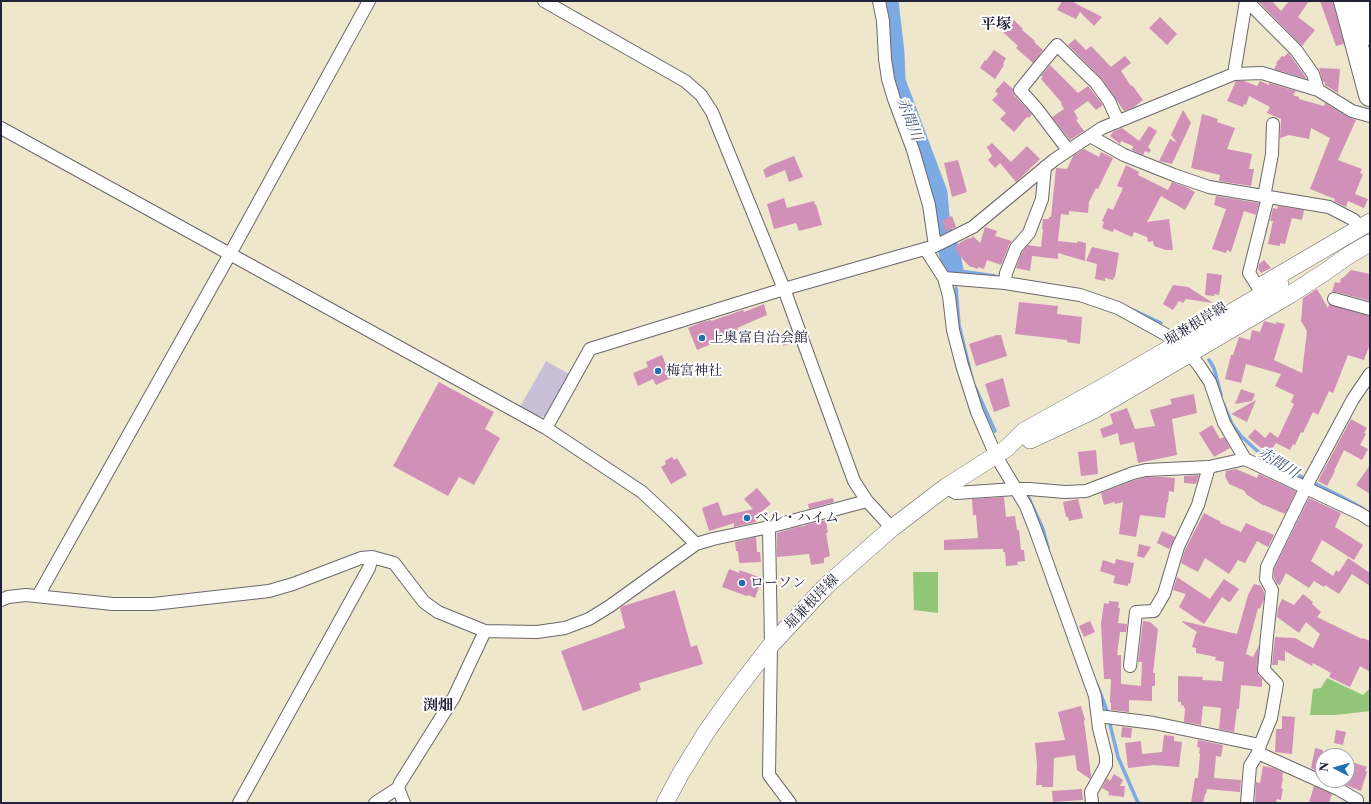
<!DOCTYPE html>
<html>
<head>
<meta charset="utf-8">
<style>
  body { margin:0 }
  #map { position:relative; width:1371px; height:804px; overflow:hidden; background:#efe7cb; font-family:"Libre Caslon Text",serif }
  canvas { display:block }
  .frame { position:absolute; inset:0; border:2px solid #22223b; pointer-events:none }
  .north { position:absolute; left:1315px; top:748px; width:40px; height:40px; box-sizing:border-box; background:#fff; border:1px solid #a7a7b1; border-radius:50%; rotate:276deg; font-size:11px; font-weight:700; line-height:16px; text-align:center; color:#22223b }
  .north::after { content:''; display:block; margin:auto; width:14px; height:18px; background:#1f6fb2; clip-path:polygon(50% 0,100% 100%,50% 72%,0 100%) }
</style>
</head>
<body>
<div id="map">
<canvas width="1371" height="804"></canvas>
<div class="frame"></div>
<div class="north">N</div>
</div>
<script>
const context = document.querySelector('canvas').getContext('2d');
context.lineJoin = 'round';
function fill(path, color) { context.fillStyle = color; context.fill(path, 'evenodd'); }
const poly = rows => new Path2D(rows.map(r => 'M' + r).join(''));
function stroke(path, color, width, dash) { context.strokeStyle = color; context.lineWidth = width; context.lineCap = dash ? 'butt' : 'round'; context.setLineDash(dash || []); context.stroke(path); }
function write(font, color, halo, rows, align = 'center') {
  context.font = font + ' "Libre Caslon Text","Noto Serif JP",serif'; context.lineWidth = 4; context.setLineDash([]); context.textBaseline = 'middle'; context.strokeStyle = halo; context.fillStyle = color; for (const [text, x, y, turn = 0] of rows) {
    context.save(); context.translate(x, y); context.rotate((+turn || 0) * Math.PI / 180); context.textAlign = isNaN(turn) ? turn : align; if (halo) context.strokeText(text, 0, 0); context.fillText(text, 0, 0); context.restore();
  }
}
fill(poly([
  [546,361,569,374,546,416,539,417,520,407]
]), '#c9bfd7');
fill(poly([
  [913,572,938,572,938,613,914,610],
  [1327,678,1363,695,1370,688,1370,711,1336,715,1310,715,1313,689,1321,688]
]), '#91c678');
stroke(poly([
  [953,270,995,276],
  [956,288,959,325,972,379],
  [1133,310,1161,323],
  [1209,360,1214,368,1221,395],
  [975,387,995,431],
  [1223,403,1232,424,1241,436,1266,459,1340,496,1364,509],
  [1027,494,1043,529,1048,548],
  [1097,685,1106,708,1118,757,1138,803]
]), '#7baae5', 3.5);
stroke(poly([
  [888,1,894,53,895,81,937,193,940,227,943,235],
  [948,247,953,270]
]), '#7baae5', 21);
fill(poly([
  [1062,1,1071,1,1102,17,1094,26,1080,12,1076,19,1057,10],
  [1258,1,1272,1,1281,11,1289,1,1309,1,1298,17,1315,30,1302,46],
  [1320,1,1333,1,1344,44,1336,46],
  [1160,17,1177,34,1167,45,1149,28],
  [1014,20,1023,29,1022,30,1035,41,1034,42,1043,50,1033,63,1016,48,1018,46,1003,32],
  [1075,39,1086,50,1091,46,1111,67,1125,56,1131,63,1121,71,1131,86,1132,85,1143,100,1134,107,1124,111,1102,79,1068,45],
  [994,50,1006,58,1003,64,1004,65,995,79,980,68,985,60,986,61],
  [1288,53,1290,55,1307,79,1274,69,1277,64,1276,63,1282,56,1284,57],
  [1050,65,1078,93,1088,86,1103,105,1096,110,1088,101,1074,111,1078,119,1076,120,1084,131,1070,140,1052,117,1064,109,1061,104,1062,103,1041,79,1043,77,1041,76],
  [1319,68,1340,69,1338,93,1325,85,1325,82,1323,82],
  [1004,81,1013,89,1014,95,1032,114,1029,118,1027,117,1014,132,1000,119,1006,113,992,100,998,94,995,91],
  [1236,81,1244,81,1257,86,1260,81,1269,85,1269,83,1296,91,1293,95,1299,97,1299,99,1324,106,1325,103,1348,117,1356,120,1338,160,1362,169,1360,173,1363,174,1355,194,1368,199,1364,208,1348,201,1346,207,1334,201,1335,199,1310,189,1330,138,1311,128,1309,139,1289,135,1280,138,1281,119,1267,113,1270,107,1249,96,1246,105,1244,104,1243,107,1227,101],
  [1183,110,1191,123,1172,164,1159,161,1170,139,1177,143,1171,135],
  [1202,114,1218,119,1217,122,1235,128,1227,149,1252,154,1249,169,1254,169,1251,186,1219,181,1220,175,1191,168],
  [1149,126,1157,131,1148,147,1151,150,1149,153,1145,151,1143,155,1132,150,1133,146,1121,141,1120,144,1110,136,1114,131,1122,128,1139,141],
  [992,143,1011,162,1027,146,1040,159,1016,182,1000,163,995,168,988,160,992,156,987,147],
  [1084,149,1099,157,1101,152,1113,158,1098,189,1096,188,1089,202,1088,213,1069,211,1069,215,1061,214,1058,241,1077,243,1078,241,1086,243,1085,261,1058,253,1058,259,1032,256,1030,271,1016,268,1022,252,1028,245,1041,247,1043,229,1042,229,1043,219,1049,219,1049,217,1051,217,1056,168,1067,169,1073,156],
  [794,156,803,177,789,182,785,170,766,178,763,170,771,165],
  [958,160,967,192,952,197,944,163],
  [1126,165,1139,172,1138,175,1168,190,1172,182,1186,187,1195,192,1185,210,1161,196,1147,222,1169,219,1173,250,1166,250,1154,246,1153,241,1148,242,1147,237,1134,232,1132,237,1114,229,1113,232,1102,228,1104,222,1102,221,1108,208,1113,210,1123,188,1117,186],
  [1216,196,1259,203,1256,215,1244,211,1231,252,1227,250,1226,253,1212,249,1226,209,1214,205],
  [784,198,787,208,814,201,815,205,816,204,822,225,799,231,796,223,774,229,767,204],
  [1278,206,1304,210,1302,220,1292,218,1285,244,1280,243,1280,246,1268,244,1273,221,1270,221,1273,208,1277,209],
  [952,216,956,227,946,232,942,220],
  [985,227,997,231,995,236,1012,241,1009,245,1001,265,987,260,984,269,978,267,978,269,969,266,957,253,958,252,954,248,961,242,969,238,970,239,973,236,980,243],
  [1092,247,1119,253,1115,277,1114,277,1113,280,1105,278,1105,281,1095,279,1097,264,1086,261],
  [1264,260,1271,268,1261,273,1258,269,1259,264],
  [1351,270,1370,274,1370,301,1336,292,1332,292,1335,282,1340,283,1341,278,1343,278],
  [1207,273,1222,275,1219,295,1214,294,1214,296,1205,295],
  [1173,285,1188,287,1213,303,1186,299,1183,303,1179,301,1173,310,1163,304],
  [1317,289,1328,308,1329,304,1370,316,1370,344,1364,360,1348,355,1333,393,1329,391,1318,415,1313,412,1303,433,1301,432,1295,445,1293,444,1290,450,1276,443,1268,454,1248,437,1255,429,1265,438,1270,432,1278,438,1294,404,1291,402,1294,395,1275,386,1281,374,1246,364,1241,383,1225,379,1231,355,1233,355,1239,337,1250,340,1252,330,1260,332,1264,321,1276,324,1276,322,1285,324,1274,360,1302,373,1307,331,1301,321,1303,298],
  [1019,302,1058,306,1057,314,1082,317,1080,344,1067,342,1067,340,1015,334],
  [764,304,767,315,737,328,738,330,720,337,721,340,697,350,688,328,702,322,711,320,711,321,743,310,744,312],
  [788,334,792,342,783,346,780,338],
  [997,335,1001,335,1007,356,976,366,969,344],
  [662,355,671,378,656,385,653,379,638,386,633,373,648,367,646,362],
  [1003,378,1010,406,994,412,985,384],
  [439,382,494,412,485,429,500,438,474,485,459,477,448,496,393,466],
  [1241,389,1255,394,1252,401,1235,404],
  [1194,394,1197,413,1172,419,1177,455,1138,463,1134,442,1120,445,1118,433,1103,438,1100,429,1113,424,1110,414,1127,408,1135,429,1155,426,1150,410,1172,404,1170,399],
  [1256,400,1247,422,1231,414],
  [1351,419,1367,428,1364,433,1366,434,1360,445,1368,449,1362,460,1344,450,1334,471,1335,471,1327,486,1318,481],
  [1212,425,1220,439,1224,437,1230,448,1214,457,1199,433],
  [1096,450,1098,474,1081,476,1078,452],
  [672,457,674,460,677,458,687,475,671,484,661,467,666,464,665,461],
  [1370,465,1370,494,1356,485],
  [1236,469,1257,478,1259,474,1296,491,1285,514,1264,505,1264,506,1246,494,1245,491,1229,484,1225,476,1226,471],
  [1199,475,1196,484,1184,483,1184,476],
  [1147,477,1164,477,1175,478,1174,492,1169,491,1168,502,1167,502,1165,518,1140,515,1136,537,1119,534,1123,502,1115,504,1114,502,1104,505,1101,493,1135,480],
  [757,488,771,504,755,517,756,522,734,527,734,523,709,531,702,508,718,502,723,516,753,509,744,499],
  [1004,497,1006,517,1015,516,1017,530,1019,530,1021,550,1024,550,1025,561,1017,562,1018,565,1006,566,1005,552,1003,552,1003,549,944,550,944,540,978,538,976,515,973,515,972,499],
  [833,498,834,502,809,509,808,504],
  [1309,498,1341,513,1335,527,1363,545,1354,560,1322,540,1311,561,1333,576,1336,570,1339,572,1348,558,1370,573,1370,586,1352,574,1339,594,1325,585,1324,587,1314,581,1309,588,1286,573,1280,585,1277,584,1274,577,1274,569],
  [1078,499,1083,518,1069,521,1068,517,1066,517,1063,502],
  [1204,513,1221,522,1220,523,1241,532,1246,523,1263,531,1263,530,1274,535,1268,547,1257,541,1245,563,1238,560,1229,574,1205,558,1198,572,1181,563,1185,550],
  [826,520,828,533,826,533,830,556,824,558,824,563,811,565,809,554,777,557,777,533,797,527,805,526,805,525],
  [1162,531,1175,537,1169,549,1157,543],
  [756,537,757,552,760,552,761,562,739,563,738,551,736,551,735,542],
  [1139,544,1151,547,1144,558,1137,556],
  [1116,559,1134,563,1130,584,1128,583,1128,586,1113,583,1115,576,1100,571,1103,560,1115,564],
  [729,569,740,573,739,570,762,578,755,598,748,595,747,596,722,587],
  [1177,577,1210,599,1224,579,1239,589,1230,602,1229,602,1222,597,1204,624,1179,607,1186,594,1173,590],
  [1254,584,1261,586,1264,592,1264,599,1260,609,1258,608,1246,654,1253,657,1259,645,1257,670,1258,675,1262,679,1262,687,1241,685,1239,709,1237,709,1234,732,1219,729,1221,708,1203,706,1201,725,1184,722,1185,708,1184,708,1184,706,1181,705,1181,702,1178,702,1178,676,1203,677,1202,680,1222,681,1224,662,1215,660,1216,657,1196,653,1196,648,1192,647,1195,636,1197,632,1182,622,1183,621,1237,634,1248,595],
  [675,590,691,647,697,645,703,664,639,683,641,690,583,711,561,651,625,628,620,608,623,606],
  [1303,594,1313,602,1312,604,1321,612,1317,617,1362,639,1363,638,1370,641,1370,672,1360,666,1350,687,1329,677,1331,673,1313,663,1312,666,1285,651,1285,661,1278,660,1278,665,1272,665,1275,637,1295,638,1313,648,1320,634,1306,622,1299,633,1277,617,1278,608,1282,599,1294,605],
  [1109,601,1119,602,1118,608,1120,608,1118,623,1127,624,1126,632,1120,632,1117,655,1121,655,1121,684,1141,686,1142,662,1138,662,1143,621,1150,622,1158,629,1153,673,1155,673,1155,686,1152,686,1152,701,1129,700,1129,712,1111,710,1111,703,1110,702,1111,679,1104,679,1101,623,1104,603,1109,604],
  [1090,621,1095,632,1084,637,1079,626],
  [1081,706,1085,720,1084,721,1088,751,1091,776,1090,779,1077,770,1075,755,1054,758,1053,787,1042,787,1042,785,1036,785,1037,765,1035,743,1065,740,1058,712],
  [1282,716,1295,717,1292,754,1275,752,1276,729,1282,729],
  [1122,727,1132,728,1131,738,1121,737],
  [1336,730,1346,732,1343,745,1334,743],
  [1164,735,1174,736,1174,741,1182,742,1179,767,1154,765,1128,768,1125,743,1141,741,1142,754,1162,752],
  [1198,740,1223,745,1221,757,1216,756,1214,778,1241,780,1240,792,1207,789,1206,794,1205,794,1203,803,1191,803,1195,778,1198,778,1200,754,1199,753,1200,748,1197,747],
  [1315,748,1323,750,1323,774,1311,768],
  [1352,762,1367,767,1365,771,1367,772,1361,791,1346,785],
  [1263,766,1273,768,1283,772,1282,778,1283,778,1281,788,1283,789,1281,800,1277,799,1276,803,1255,803,1256,782,1260,783],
  [1114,774,1123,780,1120,786,1125,786,1124,797,1108,795,1109,792,1102,788,1107,778,1110,781],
  [1314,786,1332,794,1329,803,1309,803],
  [1082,789,1083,800,1053,802,1052,791]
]), '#d090b8');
const street = poly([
  [544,1,685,81,701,95,712,112,784,289,854,481,867,501,892,528],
  [879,1,883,21,885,59,888,79,894,99,913,150,929,205,935,246],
  [1247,1,1296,50,1313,74,1318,90],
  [1234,74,1246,1],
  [1,128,546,428,642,492,672,520,696,544],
  [1090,136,1124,155,1174,175,1209,187,1329,207,1354,220,1359,228],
  [1068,150,1037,109,1020,90,1037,69,1057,45,1096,83,1109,101,1118,121],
  [1264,197,1272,154,1273,124],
  [926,250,944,278,949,296,953,330,962,365,977,412,996,456,1026,506,1035,529,1095,696,1099,728,1106,756,1106,765,1091,792,1092,803],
  [944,278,1005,283,1080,295,1118,308,1172,338],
  [1005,283,1006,273,1016,248,1029,233,1042,199,1045,167],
  [1258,287,1249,273,1268,197],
  [1334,299,1370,309],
  [1190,354,1200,367,1210,382,1224,423,1245,459],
  [546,428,590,349,784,289,935,246,973,227,1054,160,1102,128,1234,74,1262,73,1318,90,1352,111,1370,116],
  [946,487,956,493,1015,489,1029,489,1065,492,1086,491,1133,473,1146,470,1209,467,1245,459,1361,514,1370,520],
  [769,527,771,645,769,775,790,803],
  [38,596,230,254,369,1],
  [1,600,8,597,26,595,113,604,153,604,269,591,293,584,361,558,372,557,394,563,424,602,438,612,485,631,537,632,565,628,589,619,610,606,696,544,713,539,769,527,867,501],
  [1130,666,1136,612,1154,611,1164,594,1178,547,1198,505,1209,467],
  [1098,716,1154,723,1260,745],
  [1258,753,1338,789,1357,800],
  [398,788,404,803],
  [239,803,369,568,372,557],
  [375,803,398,788,400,783,454,697,485,631],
  [1247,803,1250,766,1258,753,1260,745,1271,718,1277,684,1264,670,1267,636,1272,590,1266,579,1267,567,1310,479,1353,399,1370,374]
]);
const secondary = poly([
  [1264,284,1370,222],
  [1030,440,1094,410,1291,294,1325,272,1349,255,1370,243],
  [665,803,681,773,707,731,734,693,771,645,826,586,892,528,946,487,1007,448,1024,431,1105,386,1280,284]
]);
const highway = poly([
  [1345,1,1370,95],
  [1360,1,1370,34]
]);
stroke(street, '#6a676d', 14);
stroke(secondary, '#6a676d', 18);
stroke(highway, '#6a676d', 24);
stroke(street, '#fff', 12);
stroke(secondary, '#fff', 17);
stroke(highway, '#fff', 22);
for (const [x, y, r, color] of [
  [702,338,4,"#1f6fb2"],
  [658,371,4,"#1f6fb2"],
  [747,518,4,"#1f6fb2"],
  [742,583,4,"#1f6fb2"]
]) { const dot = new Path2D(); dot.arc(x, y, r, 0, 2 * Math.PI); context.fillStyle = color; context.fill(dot); stroke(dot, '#fff', 1.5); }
write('14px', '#22223b', '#fff', [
  ["堀兼根岸線",1196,324,-31],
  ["堀兼根岸線",812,602,-46]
]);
write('14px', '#22223b', '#fff', [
  ["上奥富自治会館",710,338],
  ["梅宮神社",666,371],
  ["ベル・ハイム",755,518],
  ["ローソン",750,583]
], 'left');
write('bold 15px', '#22223b', '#fff', [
  ["平塚",996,25],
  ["渕畑",438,706]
]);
write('italic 15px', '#46587f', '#fff', [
  ["赤間川",909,119,69],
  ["赤間川",1278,463,32]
]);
</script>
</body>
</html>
